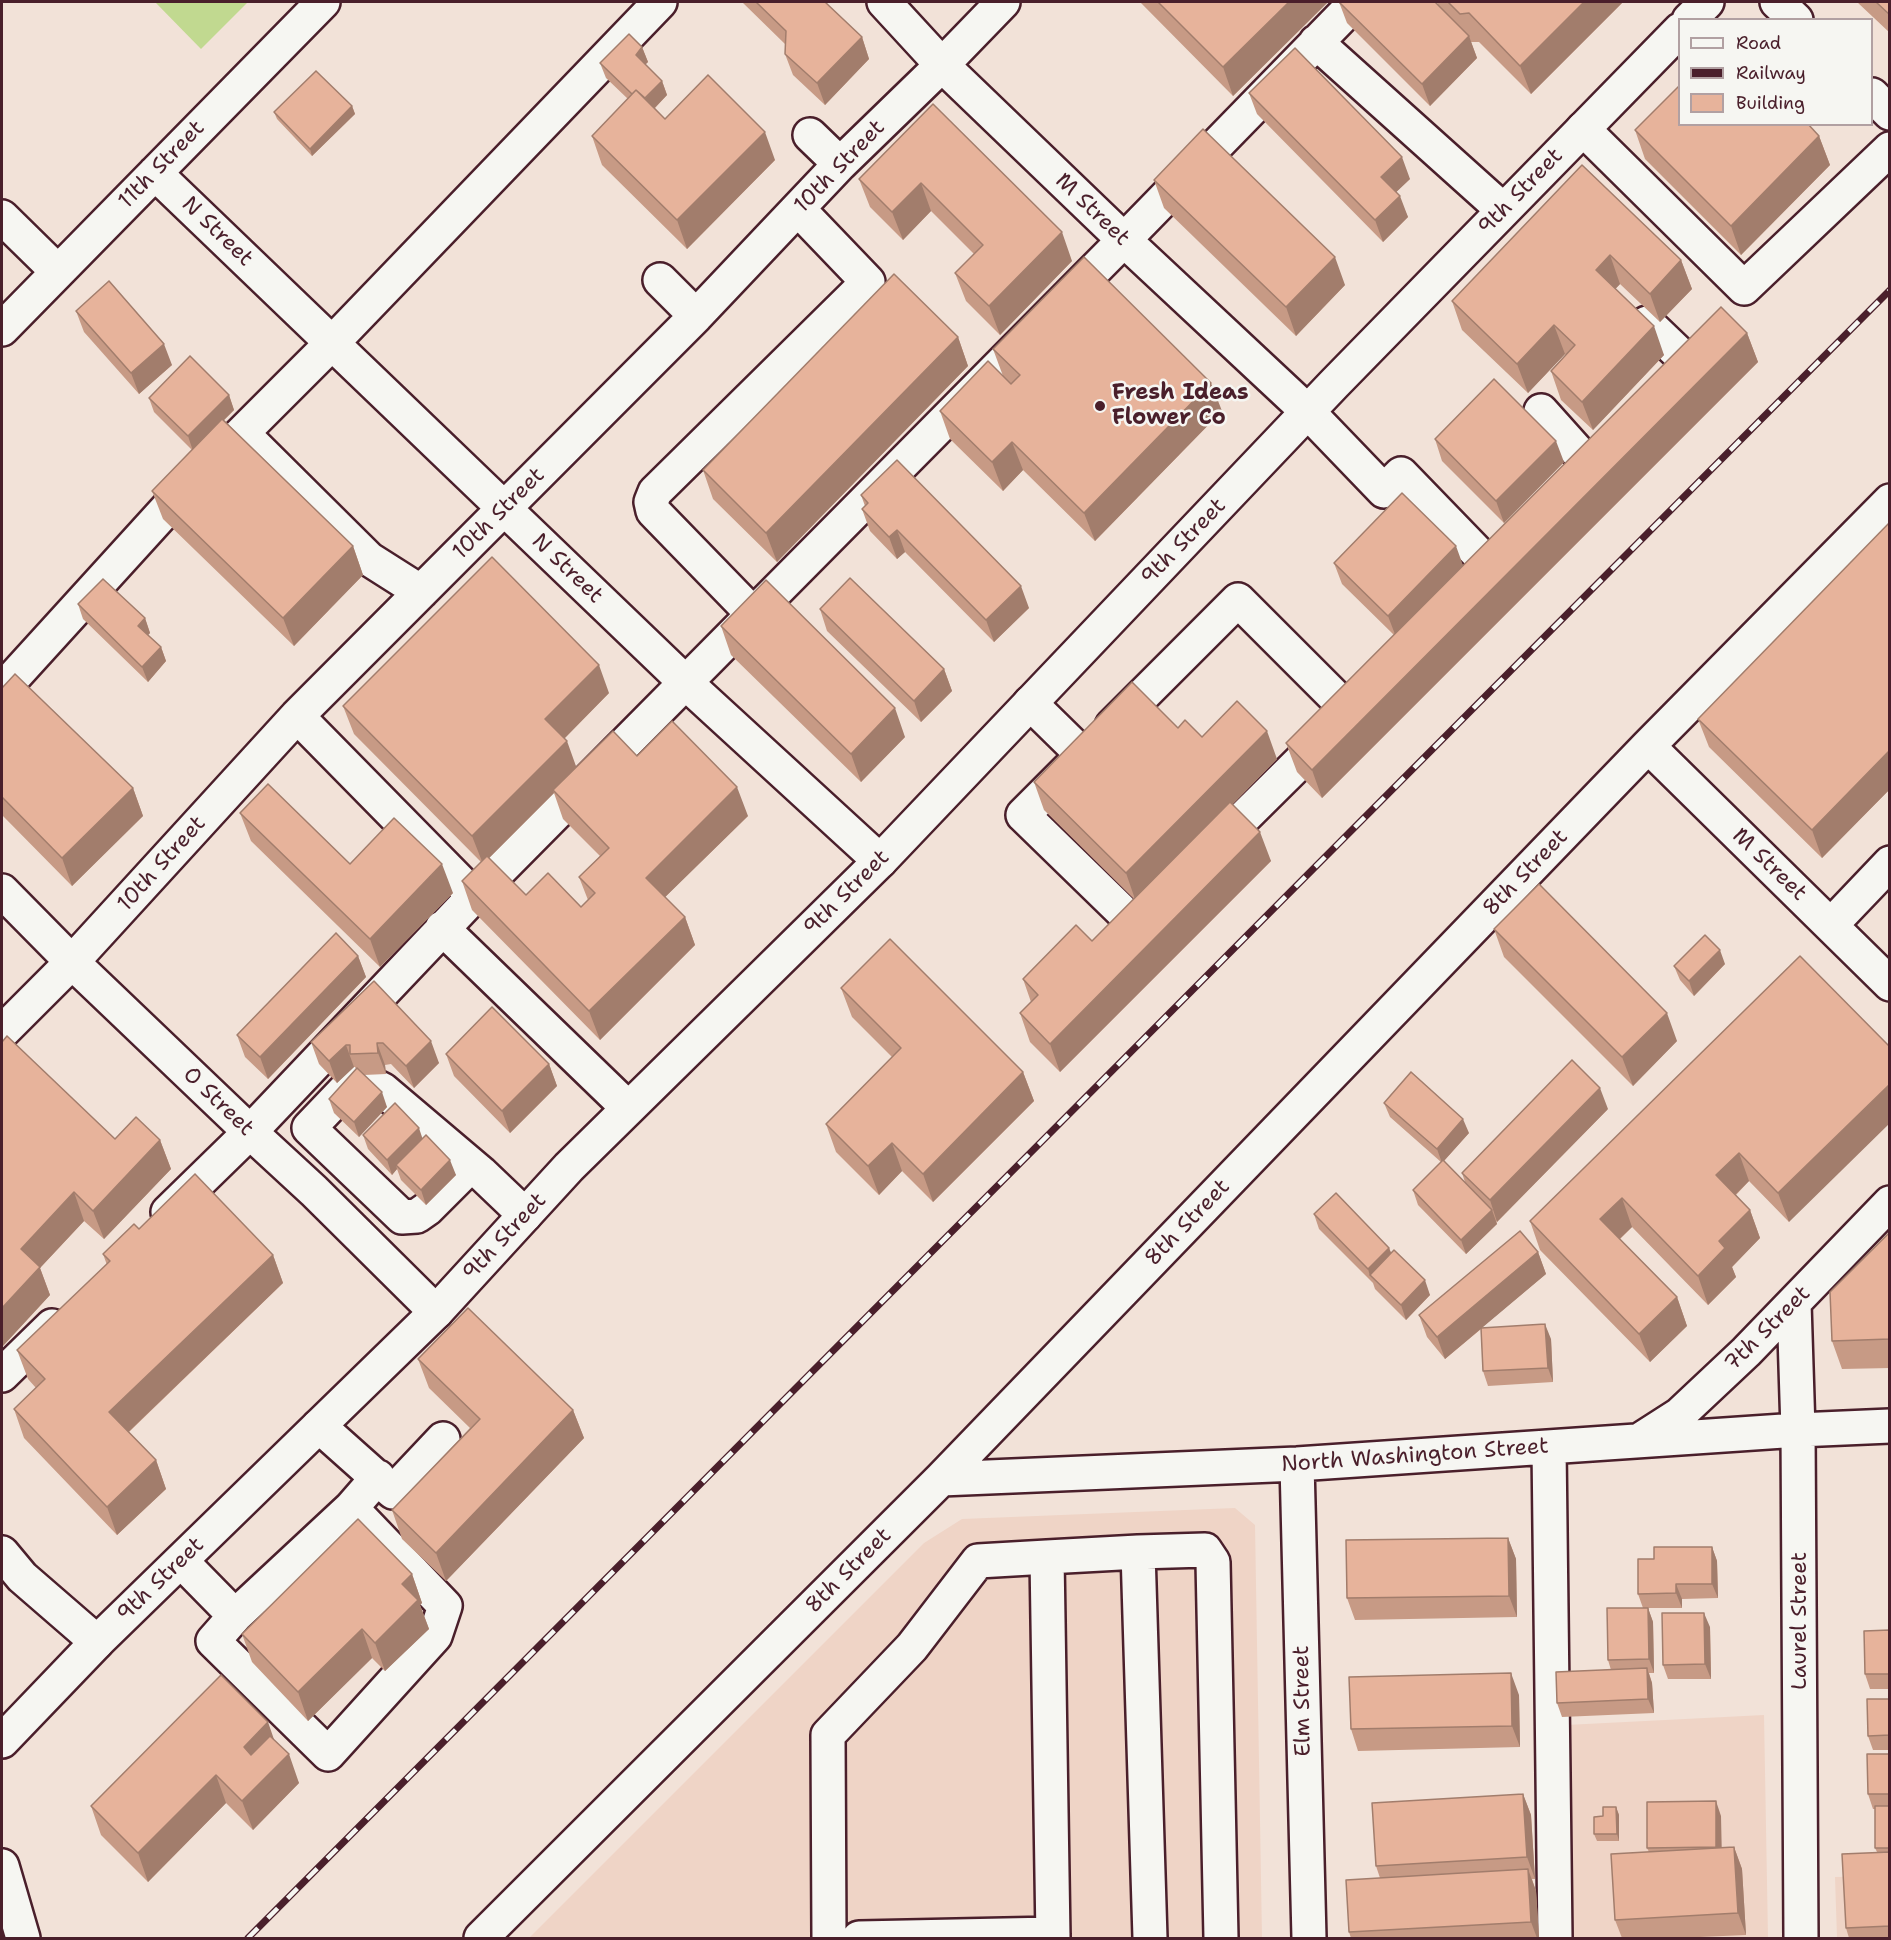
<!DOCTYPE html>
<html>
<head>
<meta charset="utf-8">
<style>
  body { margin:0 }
  #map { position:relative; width:1891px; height:1940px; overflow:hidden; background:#f2e2d8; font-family:"Shantell Sans",sans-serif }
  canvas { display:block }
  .frame { position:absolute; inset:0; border:3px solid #4a1f2b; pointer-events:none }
  .legend { position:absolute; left:1678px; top:18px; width:195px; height:108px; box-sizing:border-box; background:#f6f6f2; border:2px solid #b1a0a2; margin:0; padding:8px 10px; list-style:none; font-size:18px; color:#4a1f2b }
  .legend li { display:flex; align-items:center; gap:12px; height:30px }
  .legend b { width:30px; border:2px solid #b1a0a2 }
</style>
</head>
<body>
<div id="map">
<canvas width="1891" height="1940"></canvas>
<div class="frame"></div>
<ul class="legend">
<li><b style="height:8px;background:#f6f6f2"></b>Road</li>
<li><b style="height:8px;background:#4a1f2b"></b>Railway</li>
<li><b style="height:16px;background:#e7b39b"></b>Building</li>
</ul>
</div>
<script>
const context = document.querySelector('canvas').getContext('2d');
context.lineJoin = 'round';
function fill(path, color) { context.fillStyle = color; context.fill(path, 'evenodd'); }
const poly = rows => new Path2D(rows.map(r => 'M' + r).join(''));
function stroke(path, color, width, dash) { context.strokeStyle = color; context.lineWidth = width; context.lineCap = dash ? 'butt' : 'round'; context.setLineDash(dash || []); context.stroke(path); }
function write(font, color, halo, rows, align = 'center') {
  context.font = font + ' "Shantell Sans",sans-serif'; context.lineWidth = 5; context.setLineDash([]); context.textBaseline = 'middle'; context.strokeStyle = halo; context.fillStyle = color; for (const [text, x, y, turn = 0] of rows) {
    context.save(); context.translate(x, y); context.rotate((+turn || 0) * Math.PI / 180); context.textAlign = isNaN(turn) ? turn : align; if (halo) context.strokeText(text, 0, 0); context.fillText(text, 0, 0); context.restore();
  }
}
fill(poly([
  [1235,1508,1255,1525,1262,1938,529,1938,924,1543,962,1519],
  [1764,1715,1768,1938,1570,1938,1566,1725],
  [1889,1876,1889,1938,1837,1938,1835,1877]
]), '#efd4c6');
fill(poly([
  [155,2,248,2,201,49]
]), '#c1d990');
const minor = poly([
  [884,2,942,65,1124,240,1307,411,1384,491,1401,474,1493,569],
  [1316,42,1503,210],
  [1583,129,1744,288,1890,149],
  [810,135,840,164],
  [155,173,686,683,880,861],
  [2,217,58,272],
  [660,280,696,316],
  [1647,323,1694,368],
  [2,329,323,2],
  [1541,411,1593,469],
  [242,433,369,559,421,592],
  [753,614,653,511,651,502,655,492,868,282,798,209],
  [2,690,174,501,333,342,660,2],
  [1030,703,1083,755],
  [297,716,474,896],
  [1112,726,1238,600,1350,712],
  [1648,746,1890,984],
  [1071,767,1023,815,1135,924,1155,905],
  [1213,848,1326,736],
  [2,891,72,962,250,1132,314,1191,436,1312],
  [1831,925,1890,863],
  [442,928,628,1108],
  [2,1032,72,962,297,716,696,316,840,164,942,65,1003,2],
  [471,1165,427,1209,417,1216,402,1217,309,1128,352,1083,363,1080,383,1090,481,1173,525,1215],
  [168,1212,250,1132,474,896,1124,240,1356,2],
  [1794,1303,1798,1430,1801,1938],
  [2,1375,52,1326],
  [319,1426,393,1492,443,1439],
  [1640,1440,1679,1415,1746,1352,1890,1203],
  [1549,1447,1555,1938],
  [1297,1464,1309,1938],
  [941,1479,1297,1464,1798,1430,1890,1426],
  [1138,1552,1205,1550,1213,1562,1221,1938],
  [2,1553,22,1577,97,1642],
  [1047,1557,1138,1552,1150,1938],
  [181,1561,235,1616,351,1508,378,1477],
  [235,1616,213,1641,328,1754,435,1636,445,1606,351,1508],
  [481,1938,941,1479,1648,746,1890,501],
  [829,1938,828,1735,912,1647,978,1561,1047,1557,1053,1938],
  [859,1938,1053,1934]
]);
const major = poly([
  [1777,2,1796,20],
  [1689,20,1707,2],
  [1872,95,1890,113],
  [2,1741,97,1642,436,1312,569,1167,880,861,1334,384,1680,30],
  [2,1866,23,1938]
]);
stroke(minor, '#4a1f2b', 38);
stroke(major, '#4a1f2b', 38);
stroke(minor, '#f6f6f2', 33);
stroke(major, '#f6f6f2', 33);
const rail = poly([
  [248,1938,1890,290]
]);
stroke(rail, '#4a1f2b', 7);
stroke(rail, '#f6f6f2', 4.5, [14]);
fill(poly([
  [742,2,825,2,862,37,869,59,825,105,793,75,785,54,786,45],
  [1140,2,1328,2,1233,96],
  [1339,2,1438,5,1437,2,1623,2,1531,94,1479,42,1471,42,1477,58,1430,106,1347,23],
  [1857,2,1890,2,1890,33],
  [642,47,648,62,645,64,662,81,667,95,655,108,665,119,775,160,687,249,602,165,592,136,628,99,606,78,600,63],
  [1249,93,1410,179,1396,192,1408,217,1383,242,1257,114],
  [933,104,1072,261,1000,335,966,301,955,273,974,254,931,211,903,240,870,207,859,179],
  [352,106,355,114,312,156,277,119,274,112],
  [1635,130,1819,136,1830,165,1741,255,1645,159],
  [1582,165,1681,260,1692,289,1660,322,1620,284,1615,289,1664,355,1593,430,1561,400,1551,371,1566,355,1565,354,1528,393,1462,330,1452,301],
  [1154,180,1345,285,1296,336,1164,208],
  [76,311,172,365,139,394,84,332],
  [1747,333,1758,362,1322,798,1297,772,1286,743,1394,635,1342,584,1334,563,1463,566],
  [958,337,968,366,777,562,713,499,703,470],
  [993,349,1222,411,1095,541,1023,470,1003,491,950,439,940,411,1003,376],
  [229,395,234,410,224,420,353,546,363,575,294,646,163,519,152,491,192,450,154,412,149,398],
  [1435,439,1564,462,1504,523,1442,461],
  [861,495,1029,608,994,642,905,552,897,559,870,531,862,509,865,506],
  [1890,522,1890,789,1822,858,1709,747,1698,719],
  [78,604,145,618,150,633,148,635,161,647,166,661,148,682,83,619],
  [820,609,944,669,952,691,921,722,827,631],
  [721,626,905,737,861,782,731,655],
  [2,688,133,788,143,816,72,886,2,815],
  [609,693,564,739,576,767,637,756,748,816,665,897,685,917,695,945,600,1040,472,910,462,881,481,862,354,734,343,706],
  [554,793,563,819,600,856,579,877,588,900,581,907,526,895,489,858],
  [1178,728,1202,737,1277,759,1233,804,1271,861,1060,1072,1030,1042,1020,1013,1031,1002,1023,979,1092,941,1134,899,1044,810,1034,782],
  [240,813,350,864,453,893,380,967,251,841],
  [1494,929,1677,1041,1633,1086,1504,957],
  [358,956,366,977,268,1079,245,1057,237,1035],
  [1800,956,1789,1222,1749,1181,1736,1195,1750,1210,1760,1238,1732,1267,1736,1277,1708,1305,1632,1227,1620,1239,1677,1297,1687,1326,1650,1362,1540,1250,1530,1221],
  [1725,964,1694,996,1680,980,1674,966],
  [374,981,439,1063,414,1088,391,1064,385,1065,386,1074,364,1075,387,1107,359,1137,334,1113,329,1099,356,1069,355,1067,354,1067,337,1083,319,1064,311,1042],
  [841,988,1023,1072,1034,1101,933,1202,902,1171,879,1195,836,1152,826,1124,892,1057,852,1017],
  [2,1042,115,1139,160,1140,171,1169,104,1239,84,1221,40,1268,50,1295,2,1347],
  [446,1054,549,1064,557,1086,510,1133,454,1076],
  [1384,1103,1469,1133,1444,1161,1465,1182,1462,1173,1608,1109,1497,1222,1496,1220,1497,1224,1466,1254,1418,1205,1413,1190,1441,1162,1390,1117],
  [363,1135,422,1139,456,1175,426,1205,401,1180,397,1169,392,1175,368,1149],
  [1314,1214,1389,1248,1391,1253,1430,1295,1406,1320,1375,1289,1373,1283,1319,1229],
  [139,1229,273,1255,283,1283,129,1432,156,1460,166,1489,117,1535,24,1438,14,1409,36,1388,28,1379,17,1350,107,1265,103,1254],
  [1890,1232,1890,1368,1842,1369,1832,1341],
  [1538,1252,1546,1274,1481,1328,1551,1339,1553,1382,1488,1386,1483,1371,1481,1329,1445,1359,1427,1337,1419,1315],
  [418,1359,573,1410,584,1438,446,1581,402,1539,392,1510,470,1428,429,1388],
  [1508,1538,1516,1559,1517,1617,1355,1620,1347,1598],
  [1712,1547,1717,1561,1718,1598,1682,1599,1682,1608,1648,1608,1653,1622,1654,1673,1649,1673,1652,1683,1654,1713,1562,1717,1557,1703,1611,1670,1608,1660,1643,1608,1638,1594,1654,1559],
  [412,1574,422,1603,420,1605,429,1629,385,1671,372,1658,308,1721,252,1662,242,1634],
  [1710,1627,1711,1679,1668,1679,1663,1665],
  [1890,1630,1890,1689,1870,1689,1865,1674],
  [1519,1695,1520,1747,1358,1751,1351,1729],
  [1890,1699,1890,1750,1873,1750,1868,1736],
  [274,1740,299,1783,253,1830,226,1803,148,1882,101,1835,91,1806],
  [1890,1754,1890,1938,1849,1938,1846,1928,1877,1852,1875,1848,1875,1809,1873,1809,1868,1794],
  [1523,1794,1531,1815,1535,1879,1532,1879,1536,1891,1539,1938,1351,1938,1349,1932,1380,1878,1376,1866],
  [1616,1807,1619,1815,1619,1841,1597,1841,1594,1834,1603,1816],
  [1721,1816,1721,1848,1734,1847,1742,1869,1746,1935,1677,1938,1622,1938,1615,1920,1649,1852,1647,1848]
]), '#c79a85');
fill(poly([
  [1289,2,1328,2,1233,96,1223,67],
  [1584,2,1623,2,1531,94,1520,66],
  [1469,36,1477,58,1430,106,1422,84],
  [862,37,869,59,825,105,817,83],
  [642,47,648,62,641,69,636,55],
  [662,81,667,95,646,117,641,103],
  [352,106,355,114,312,156,310,149],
  [765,132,775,160,687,249,677,220],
  [1819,136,1830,165,1741,255,1731,226],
  [1402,157,1410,179,1389,199,1381,177],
  [921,183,931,211,903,240,892,212],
  [1400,196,1408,217,1383,242,1375,220],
  [1062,232,1072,261,1000,335,989,306],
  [1610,255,1620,284,1606,299,1596,270],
  [1335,257,1345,285,1296,336,1286,307],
  [1681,260,1692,289,1660,322,1650,294],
  [1554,325,1565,354,1528,393,1517,364],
  [1654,326,1664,355,1593,430,1582,402],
  [1747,333,1758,362,1322,798,1312,770],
  [958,337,968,366,777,562,766,533],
  [164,344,172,365,139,394,131,373],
  [1211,383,1222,411,1095,541,1084,513],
  [229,395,234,410,193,451,188,436],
  [1556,441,1564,462,1504,523,1496,501],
  [1012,442,1023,470,1003,491,992,462],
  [897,530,905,552,897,559,889,537],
  [353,546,363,575,294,646,283,618],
  [1456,546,1464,568,1396,637,1388,616],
  [1021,586,1029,608,994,642,986,620],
  [145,618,150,633,143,640,138,626],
  [161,647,166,661,148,682,142,667],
  [599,665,609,693,555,748,545,719],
  [944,669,952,691,921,722,914,701],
  [895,708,905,737,861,782,851,754],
  [1267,731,1277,759,1136,902,1126,873],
  [567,741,577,769,553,790,554,793,483,864,472,836],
  [1890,750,1890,789,1822,858,1812,830],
  [737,787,748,816,656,906,646,878],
  [133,788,143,816,72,886,62,858],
  [1260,832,1271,861,1060,1072,1050,1044],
  [442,864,453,893,380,967,370,939],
  [685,917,695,945,600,1040,589,1011],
  [1720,950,1725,964,1694,996,1689,981],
  [358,956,366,977,268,1079,260,1057],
  [1667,1013,1677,1041,1633,1086,1622,1057],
  [431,1041,439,1063,414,1088,406,1066],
  [377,1043,385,1065,386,1074,378,1053],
  [346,1045,354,1067,337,1083,329,1061],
  [549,1064,557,1086,510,1133,502,1111],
  [1023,1072,1034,1101,933,1202,923,1174],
  [1890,1084,1890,1123,1789,1222,1778,1193],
  [1600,1088,1608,1109,1497,1222,1490,1200],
  [382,1092,387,1107,359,1137,354,1122],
  [1463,1119,1469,1133,1442,1163,1437,1149],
  [419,1128,424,1143,396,1165,397,1169,392,1175,387,1160],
  [160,1140,171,1169,104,1239,93,1211],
  [892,1143,902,1171,879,1195,868,1166],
  [1739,1153,1749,1181,1727,1203,1716,1175],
  [450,1160,456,1175,426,1205,421,1190],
  [74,1192,84,1221,40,1268,50,1295,2,1347,2,1308,21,1249],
  [1622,1198,1632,1227,1611,1247,1600,1219],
  [1492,1210,1497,1224,1466,1254,1461,1240],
  [1750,1210,1760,1238,1732,1267,1736,1277,1708,1305,1698,1276,1719,1241],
  [1389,1248,1395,1262,1370,1276,1368,1269],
  [1538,1252,1546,1274,1445,1359,1437,1337],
  [273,1255,283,1283,120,1440,109,1412],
  [1425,1280,1430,1295,1406,1320,1401,1305],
  [1677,1297,1687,1326,1650,1362,1639,1334],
  [1545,1324,1551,1339,1553,1382,1548,1368],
  [573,1410,584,1438,446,1581,436,1553],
  [156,1460,166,1489,117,1535,107,1507],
  [1508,1538,1516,1559,1517,1617,1509,1596],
  [1712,1547,1717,1561,1718,1598,1712,1584],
  [412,1574,422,1603,420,1605,429,1629,385,1671,375,1643,402,1584],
  [1676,1584,1682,1599,1682,1608,1676,1593],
  [1648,1608,1653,1622,1654,1673,1649,1659],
  [1704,1613,1710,1627,1711,1679,1705,1664],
  [362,1629,372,1658,308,1721,298,1692],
  [1647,1668,1652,1683,1654,1713,1648,1699],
  [1511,1673,1519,1695,1520,1747,1512,1726],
  [268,1722,278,1751,254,1775,244,1747],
  [289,1754,299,1783,253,1830,242,1801],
  [216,1775,226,1803,148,1882,138,1853],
  [1523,1794,1531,1815,1535,1879,1527,1857],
  [1716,1801,1721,1816,1722,1861,1716,1847],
  [1616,1807,1619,1815,1619,1841,1617,1834],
  [1734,1847,1742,1869,1746,1935,1738,1913],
  [1528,1869,1536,1891,1539,1938,1537,1938,1531,1922]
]), '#a27d6c');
const building = poly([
  [756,2,825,2,862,37,817,83,785,54,786,31,756,2],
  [1158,2,1289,2,1223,67,1158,2],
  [1339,2,1435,2,1469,36,1422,84,1339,2],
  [1448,2,1584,2,1520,66,1469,13,1460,14,1448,2],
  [1876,2,1890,2,1890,15,1876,2],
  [629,34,642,47,636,55,662,81,645,98,636,90,632,94,600,63,629,34],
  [1295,48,1402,157,1381,177,1400,196,1375,220,1249,93,1295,48],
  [316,71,352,106,310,149,274,112,316,71],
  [708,75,765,132,677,220,592,136,636,90,665,119,708,75],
  [1680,85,1680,124,1808,124,1819,136,1731,226,1635,130,1680,85],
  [933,104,1062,232,989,306,955,273,983,245,921,183,892,212,859,179,933,104],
  [1203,129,1335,257,1286,307,1154,180,1203,129],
  [1582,165,1681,260,1650,294,1610,255,1596,270,1654,326,1582,402,1551,371,1575,345,1554,325,1517,364,1452,301,1582,165],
  [1084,257,1211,383,1084,513,1012,442,992,462,940,411,988,361,1011,384,1020,375,993,349,1084,257],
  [894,274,958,337,766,533,703,470,894,274],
  [109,281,164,344,131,373,76,311,109,281],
  [1721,307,1747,333,1312,770,1286,743,1721,307],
  [190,356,229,395,188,436,149,398,190,356],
  [1494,379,1556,441,1496,501,1435,439,1494,379],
  [222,419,353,546,283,618,152,491,222,419],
  [897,460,1021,586,986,620,897,530,889,537,862,509,868,503,861,495,897,460],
  [1402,493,1456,546,1388,616,1334,563,1402,493],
  [1890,522,1890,750,1812,830,1698,719,1890,522],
  [492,557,599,665,545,719,567,741,472,836,343,706,492,557],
  [850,578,944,669,914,701,820,609,850,578],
  [103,579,145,618,138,626,161,647,142,667,78,604,103,579],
  [766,580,895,708,851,754,721,626,766,580],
  [15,674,133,788,62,858,2,797,2,688,15,674],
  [1132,682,1178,728,1185,720,1202,737,1237,701,1267,731,1126,873,1034,782,1132,682],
  [672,721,737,787,646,878,685,917,589,1011,462,881,487,856,526,895,548,873,581,907,595,893,579,877,609,848,553,790,613,731,637,756,672,721],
  [268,784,350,864,394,818,442,864,370,939,240,813,268,784],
  [1230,802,1260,832,1050,1044,1020,1013,1038,995,1023,979,1076,925,1092,941,1230,802],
  [1539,884,1667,1013,1622,1057,1494,929,1539,884],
  [336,933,358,956,260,1057,237,1035,336,933],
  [1705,935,1720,950,1689,981,1674,966,1705,935],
  [890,939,1023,1072,923,1174,892,1143,868,1166,826,1124,901,1048,841,988,890,939],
  [1800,956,1890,1047,1890,1084,1778,1193,1739,1153,1716,1175,1750,1210,1719,1241,1725,1248,1698,1276,1622,1198,1600,1219,1677,1297,1639,1334,1530,1221,1800,956],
  [374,981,431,1041,406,1066,383,1043,377,1043,378,1053,350,1054,350,1045,346,1045,329,1061,311,1042,374,981],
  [492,1007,549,1064,502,1111,446,1054,492,1007],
  [7,1036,115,1139,136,1117,160,1140,93,1211,74,1192,21,1249,40,1267,2,1308,2,1042,7,1036],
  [1572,1060,1600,1088,1490,1200,1462,1173,1572,1060],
  [357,1068,382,1092,354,1122,329,1099,357,1068],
  [1411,1072,1463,1119,1437,1149,1384,1103,1411,1072],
  [395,1103,419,1128,387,1160,363,1135,395,1103],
  [426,1135,450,1160,421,1190,396,1165,426,1135],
  [1443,1160,1492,1210,1461,1240,1413,1190,1443,1160],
  [195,1174,273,1255,109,1412,156,1460,107,1507,14,1409,45,1379,17,1350,110,1261,103,1254,134,1224,139,1229,195,1174],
  [1336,1193,1389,1248,1368,1269,1314,1214,1336,1193],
  [1520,1231,1538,1252,1437,1337,1419,1315,1520,1231],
  [1890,1232,1890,1339,1832,1341,1830,1292,1890,1232],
  [1394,1250,1425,1280,1401,1305,1370,1275,1394,1250],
  [468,1308,573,1410,436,1553,392,1510,480,1419,418,1359,468,1308],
  [1545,1324,1548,1368,1483,1371,1481,1328,1545,1324],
  [358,1519,412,1574,402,1584,418,1600,375,1643,362,1629,298,1692,242,1634,358,1519],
  [1508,1538,1509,1596,1347,1598,1346,1540,1508,1538],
  [1654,1547,1712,1547,1712,1584,1676,1584,1676,1593,1638,1594,1638,1559,1654,1559,1654,1547],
  [1607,1608,1648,1608,1649,1659,1608,1660,1607,1608],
  [1662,1613,1704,1613,1705,1664,1663,1665,1662,1613],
  [1890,1630,1890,1674,1865,1674,1864,1631,1890,1630],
  [1647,1668,1648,1699,1557,1703,1556,1672,1647,1668],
  [1511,1673,1512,1726,1351,1729,1349,1677,1511,1673],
  [221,1675,268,1722,244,1747,251,1755,270,1736,289,1754,242,1801,216,1775,138,1853,91,1806,221,1675],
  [1867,1699,1890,1699,1890,1735,1868,1736,1867,1699],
  [1867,1754,1890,1754,1890,1794,1868,1794,1867,1754],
  [1523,1794,1527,1857,1376,1866,1372,1803,1523,1794],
  [1716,1801,1716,1847,1647,1848,1647,1802,1716,1801],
  [1875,1806,1890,1806,1890,1848,1875,1848,1875,1806],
  [1603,1807,1616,1807,1617,1834,1594,1834,1594,1817,1603,1816,1603,1807],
  [1734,1847,1738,1913,1615,1920,1611,1854,1734,1847],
  [1890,1852,1890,1926,1846,1928,1842,1854,1890,1852],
  [1528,1869,1531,1922,1349,1932,1346,1880,1528,1869]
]);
fill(building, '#e7b39b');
stroke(building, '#a27d6c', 1.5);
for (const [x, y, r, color] of [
  [1100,406,6,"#4a1f2b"]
]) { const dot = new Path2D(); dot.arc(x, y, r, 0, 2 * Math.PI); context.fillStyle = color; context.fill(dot); stroke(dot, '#f6f6f2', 2); }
write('22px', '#4a1f2b', '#f6f6f2', [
  ["11th Street",162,165,-46],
  ["10th Street",840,167,-46],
  ["9th Street",1521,192,-46],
  ["M Street",1092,210,44],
  ["N Street",217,232,44],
  ["10th Street",499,514,-45],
  ["9th Street",1184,542,-46],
  ["N Street",567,569,44],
  ["10th Street",162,864,-48],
  ["M Street",1769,865,44],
  ["8th Street",1526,873,-46],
  ["9th Street",847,893,-45],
  ["O Street",218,1102,44],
  ["8th Street",1188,1223,-46],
  ["9th Street",505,1237,-47],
  ["7th Street",1768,1329,-45],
  ["North Washington Street",1415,1456,-4],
  ["8th Street",849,1571,-45],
  ["9th Street",161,1580,-44],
  ["Laurel Street",1800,1621,-90],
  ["Elm Street",1303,1701,-91]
]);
write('bold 22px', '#4a1f2b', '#f6f6f2', [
  ["Fresh Ideas",1112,393],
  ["Flower Co",1112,418]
], 'left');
</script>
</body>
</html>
